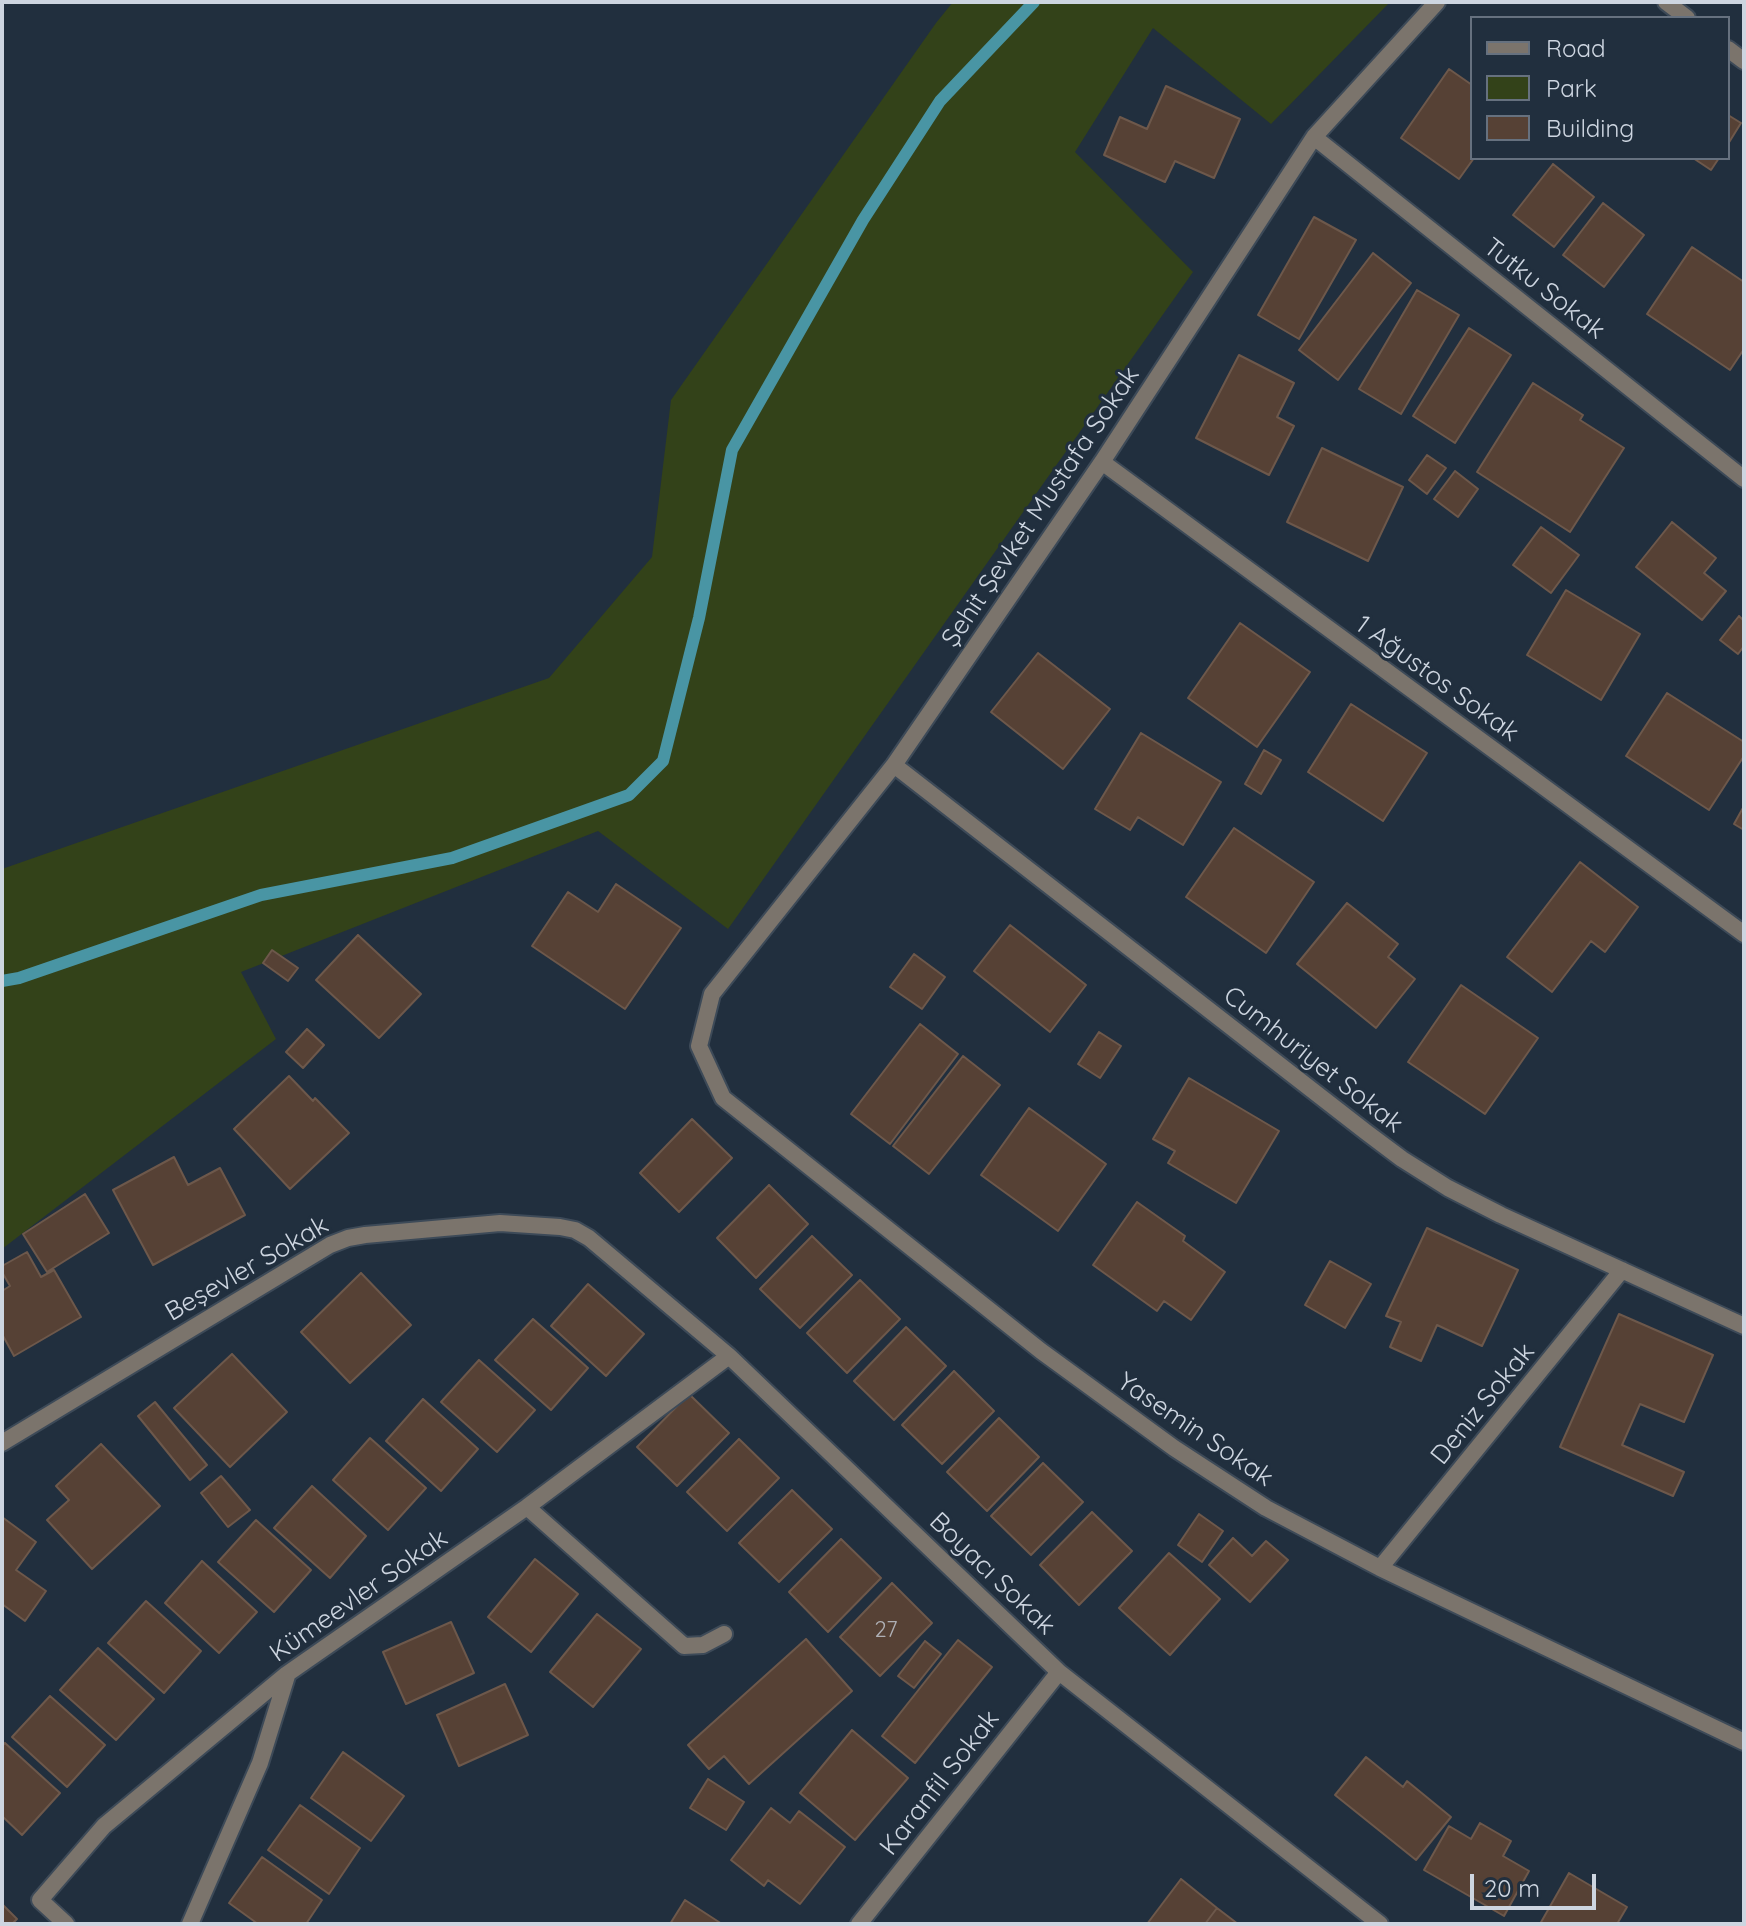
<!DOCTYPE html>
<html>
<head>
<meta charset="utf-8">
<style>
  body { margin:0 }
  #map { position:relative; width:1746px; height:1926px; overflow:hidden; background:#212f3e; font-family:Quicksand,sans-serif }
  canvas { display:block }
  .frame { position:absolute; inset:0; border:4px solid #cdd5e0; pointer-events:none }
  .legend { position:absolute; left:1470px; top:16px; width:260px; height:144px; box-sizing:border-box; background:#212f3e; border:2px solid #66717f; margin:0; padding:10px 14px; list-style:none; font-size:24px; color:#cdd5e0 }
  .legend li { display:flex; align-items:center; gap:16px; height:40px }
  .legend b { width:40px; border:2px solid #66717f }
  .scale { position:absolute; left:1470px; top:1874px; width:126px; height:36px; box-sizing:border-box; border:4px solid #cdd5e0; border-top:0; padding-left:10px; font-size:24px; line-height:28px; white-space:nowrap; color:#cdd5e0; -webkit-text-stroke:6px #212f3e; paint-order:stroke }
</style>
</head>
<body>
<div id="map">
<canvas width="1746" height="1926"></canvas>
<div class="frame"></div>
<ul class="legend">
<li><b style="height:10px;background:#7b746c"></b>Road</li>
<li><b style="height:22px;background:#334219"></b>Park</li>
<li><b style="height:22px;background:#564135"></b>Building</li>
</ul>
<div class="scale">20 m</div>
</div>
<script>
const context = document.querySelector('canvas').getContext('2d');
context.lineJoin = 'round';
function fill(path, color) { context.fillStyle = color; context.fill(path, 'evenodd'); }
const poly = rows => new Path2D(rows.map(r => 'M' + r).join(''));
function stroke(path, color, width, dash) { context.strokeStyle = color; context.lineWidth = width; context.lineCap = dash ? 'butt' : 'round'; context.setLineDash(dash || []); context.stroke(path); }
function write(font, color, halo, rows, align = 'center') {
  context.font = font + ' Quicksand,sans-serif'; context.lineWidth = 6; context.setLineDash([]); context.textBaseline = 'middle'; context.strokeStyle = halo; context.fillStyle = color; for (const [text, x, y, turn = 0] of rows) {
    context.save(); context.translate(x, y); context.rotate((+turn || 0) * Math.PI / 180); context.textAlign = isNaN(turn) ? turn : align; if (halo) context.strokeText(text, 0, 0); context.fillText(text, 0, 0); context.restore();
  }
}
fill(poly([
  [953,2,1390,2,1271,124,1153,28,1075,152,1193,272,728,929,598,831,241,972,276,1039,2,1249,2,869,549,678,652,557,671,400,936,23]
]), '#334219');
stroke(poly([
  [2,981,19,978,261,895,452,858,629,795,663,761,699,618,732,450,863,220,940,101,1034,2]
]), '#4995a4', 12);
const building = poly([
  [1449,69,1472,85,1472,158,1474,158,1459,179,1401,138,1449,69],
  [1166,86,1240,119,1214,178,1175,161,1165,182,1104,155,1120,117,1147,129,1166,86],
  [1728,115,1741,123,1728,144,1728,115],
  [1693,158,1719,158,1711,170,1693,158],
  [1553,164,1594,197,1554,247,1513,215,1553,164],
  [1603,203,1644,235,1604,287,1563,255,1603,203],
  [1314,217,1356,240,1299,339,1258,315,1314,217],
  [1692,247,1744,282,1744,349,1730,370,1647,314,1692,247],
  [1373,253,1411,283,1338,380,1299,350,1373,253],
  [1417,290,1459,315,1401,414,1359,389,1417,290],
  [1469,328,1511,355,1455,443,1413,416,1469,328],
  [1239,355,1294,383,1277,417,1294,426,1269,475,1196,438,1239,355],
  [1533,383,1583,415,1580,420,1624,448,1570,532,1477,472,1533,383],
  [1322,448,1403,487,1368,561,1287,522,1322,448],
  [1427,455,1446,468,1427,494,1409,480,1427,455],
  [1455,471,1478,489,1458,517,1434,499,1455,471],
  [1672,522,1716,558,1704,573,1726,591,1702,620,1636,567,1672,522],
  [1541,527,1579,555,1551,593,1513,565,1541,527],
  [1566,590,1640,634,1601,700,1527,655,1566,590],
  [1739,616,1744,621,1744,646,1738,654,1720,640,1739,616],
  [1240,623,1310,672,1257,747,1188,698,1240,623],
  [1038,653,1110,709,1063,769,991,712,1038,653],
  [1667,693,1744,742,1744,756,1709,810,1626,756,1667,693],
  [1351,704,1427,753,1383,821,1308,772,1351,704],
  [1141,733,1221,782,1183,845,1138,817,1130,830,1095,809,1141,733],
  [1264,750,1281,760,1261,794,1245,784,1264,750],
  [1744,806,1744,830,1734,824,1744,806],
  [1234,828,1314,882,1266,953,1186,897,1234,828],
  [1580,862,1638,907,1605,952,1591,941,1552,992,1507,957,1580,862],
  [616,884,681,928,625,1009,532,946,568,892,598,912,616,884],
  [1347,903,1398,944,1388,957,1415,979,1376,1028,1297,964,1347,903],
  [1010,925,1086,985,1050,1032,974,971,1010,925],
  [358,935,421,994,379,1038,316,980,358,935],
  [272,950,298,968,288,981,263,963,272,950],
  [914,954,945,977,922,1009,890,987,914,954],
  [1461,985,1538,1038,1485,1114,1408,1062,1461,985],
  [920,1024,958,1054,890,1144,851,1114,920,1024],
  [307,1029,324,1045,303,1068,286,1052,307,1029],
  [1099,1032,1121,1046,1100,1078,1078,1064,1099,1032],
  [963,1056,1000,1085,929,1174,893,1146,963,1056],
  [289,1076,313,1101,315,1098,349,1133,290,1189,234,1129,289,1076],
  [1189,1078,1279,1131,1236,1203,1168,1163,1175,1151,1153,1139,1189,1078],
  [1029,1108,1106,1164,1058,1231,981,1175,1029,1108],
  [692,1119,732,1158,679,1212,640,1173,692,1119],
  [174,1157,188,1185,220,1168,245,1215,153,1265,113,1190,174,1157],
  [769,1185,808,1224,756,1278,717,1238,769,1185],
  [85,1194,109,1233,47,1272,23,1234,85,1194],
  [1137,1202,1185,1236,1183,1241,1225,1272,1191,1320,1164,1301,1157,1311,1093,1265,1137,1202],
  [1427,1228,1518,1270,1482,1346,1437,1325,1421,1361,1390,1347,1401,1322,1386,1316,1427,1228],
  [812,1236,852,1275,800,1328,760,1289,812,1236],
  [27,1252,41,1277,54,1270,81,1317,14,1356,2,1334,2,1291,10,1286,2,1272,2,1266,27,1252],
  [1330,1261,1371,1284,1345,1328,1305,1305,1330,1261],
  [361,1273,411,1325,350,1383,301,1332,361,1273],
  [860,1280,900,1319,847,1373,807,1333,860,1280],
  [588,1284,644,1334,606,1376,551,1326,588,1284],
  [1619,1314,1713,1355,1684,1422,1640,1404,1622,1445,1684,1472,1673,1496,1560,1447,1619,1314],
  [533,1319,588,1368,551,1410,495,1360,533,1319],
  [906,1327,946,1366,894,1420,854,1381,906,1327],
  [232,1354,287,1412,230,1467,174,1408,232,1354],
  [479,1360,535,1410,497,1452,441,1402,479,1360],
  [954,1371,994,1411,942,1464,902,1425,954,1371],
  [689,1394,729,1433,677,1486,637,1447,689,1394],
  [423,1399,478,1449,441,1491,386,1441,423,1399],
  [155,1402,207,1465,190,1480,138,1416,155,1402],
  [999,1418,1039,1457,987,1511,947,1472,999,1418],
  [370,1438,426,1488,388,1530,333,1480,370,1438],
  [739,1439,779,1478,727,1531,687,1492,739,1439],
  [101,1444,160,1506,92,1569,47,1520,69,1500,56,1486,101,1444],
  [1043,1463,1083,1502,1031,1555,991,1516,1043,1463],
  [221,1476,250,1510,228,1527,201,1493,221,1476],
  [312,1486,366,1536,330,1578,274,1528,312,1486],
  [792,1490,832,1529,779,1582,739,1543,792,1490],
  [1092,1512,1132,1551,1079,1605,1040,1565,1092,1512],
  [1199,1514,1223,1531,1202,1562,1178,1545,1199,1514],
  [2,1517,36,1542,16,1570,46,1591,25,1621,2,1604,2,1517],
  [256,1520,311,1570,274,1612,218,1562,256,1520],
  [1233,1538,1252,1556,1266,1541,1288,1560,1250,1602,1209,1565,1233,1538],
  [841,1539,881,1578,828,1632,789,1592,841,1539],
  [1169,1553,1220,1599,1170,1655,1119,1608,1169,1553],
  [535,1559,578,1594,531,1652,488,1617,535,1559],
  [202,1561,257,1612,219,1653,165,1603,202,1561],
  [892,1583,932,1623,880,1676,840,1637,892,1583],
  [146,1601,201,1651,164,1693,108,1643,146,1601],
  [597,1614,641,1649,593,1707,550,1672,597,1614],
  [451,1622,474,1673,406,1704,383,1652,451,1622],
  [806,1639,852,1691,749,1784,724,1756,709,1769,688,1745,806,1639],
  [958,1640,992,1667,915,1763,882,1736,958,1640],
  [925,1641,941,1654,914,1688,898,1676,925,1641],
  [98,1648,154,1699,116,1740,60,1690,98,1648],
  [505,1684,528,1735,459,1766,437,1715,505,1684],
  [50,1696,105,1745,67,1787,12,1737,50,1696],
  [852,1730,908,1778,855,1840,800,1793,852,1730],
  [5,1743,60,1793,22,1835,2,1816,2,1746,5,1743],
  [343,1752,404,1796,371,1841,311,1798,343,1752],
  [1366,1757,1403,1787,1407,1781,1451,1817,1416,1860,1335,1795,1366,1757],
  [708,1779,744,1802,726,1830,690,1808,708,1779],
  [300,1805,360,1848,329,1894,268,1850,300,1805],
  [771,1808,790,1823,799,1811,845,1847,800,1904,768,1880,764,1886,731,1860,771,1808],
  [1480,1823,1511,1841,1503,1856,1529,1871,1504,1916,1424,1870,1449,1826,1471,1839,1480,1823],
  [262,1857,322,1900,306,1924,258,1924,229,1903,262,1857],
  [1569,1873,1627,1907,1617,1924,1540,1924,1569,1873],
  [1181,1879,1217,1908,1205,1924,1147,1924,1181,1879],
  [685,1900,722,1924,670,1924,685,1900],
  [2,1904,17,1919,12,1924,2,1924,2,1904],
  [1217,1908,1238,1924,1205,1924,1217,1908]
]);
fill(building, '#564135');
stroke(building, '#6d584b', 2);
const minor = poly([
  [1437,2,1314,137,1102,462,894,765,712,994,699,1046,723,1098,1041,1351,1174,1448,1266,1508,1380,1568,1744,1742],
  [1666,2,1687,18],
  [1728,49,1744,61],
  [1314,137,1744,479],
  [1102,462,1744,934],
  [894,765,1366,1132,1402,1159,1448,1188,1501,1215,1744,1326],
  [2,1443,330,1245,348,1238,365,1235,500,1223,560,1227,575,1230,589,1238,729,1356,1059,1672,1380,1924],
  [527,1507,684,1646,703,1645,724,1634],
  [1380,1568,1622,1270],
  [66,1924,40,1900,104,1826,287,1674,527,1507,729,1356],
  [190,1924,260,1763,287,1676],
  [859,1924,1059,1672]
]);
stroke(minor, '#3d4a58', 20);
stroke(minor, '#7b746c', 16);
write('22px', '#afb0b5', null, [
  ["27",886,1630]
]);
write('26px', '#cdd5e0', '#212f3e', [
  ["Tutku Sokak",1544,289,38],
  ["Şehit Şevket Mustafa Sokak",1041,507,-56],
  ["1 Ağustos Sokak",1437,679,36],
  ["Cumhuriyet Sokak",1313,1060,38],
  ["Beşevler Sokak",247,1269,-30],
  ["Deniz Sokak",1483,1404,-51],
  ["Yasemin Sokak",1195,1430,34],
  ["Boyacı Sokak",992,1574,44],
  ["Kümeevler Sokak",359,1596,-35],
  ["Karanfil Sokak",940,1783,-52]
]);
</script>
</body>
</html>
